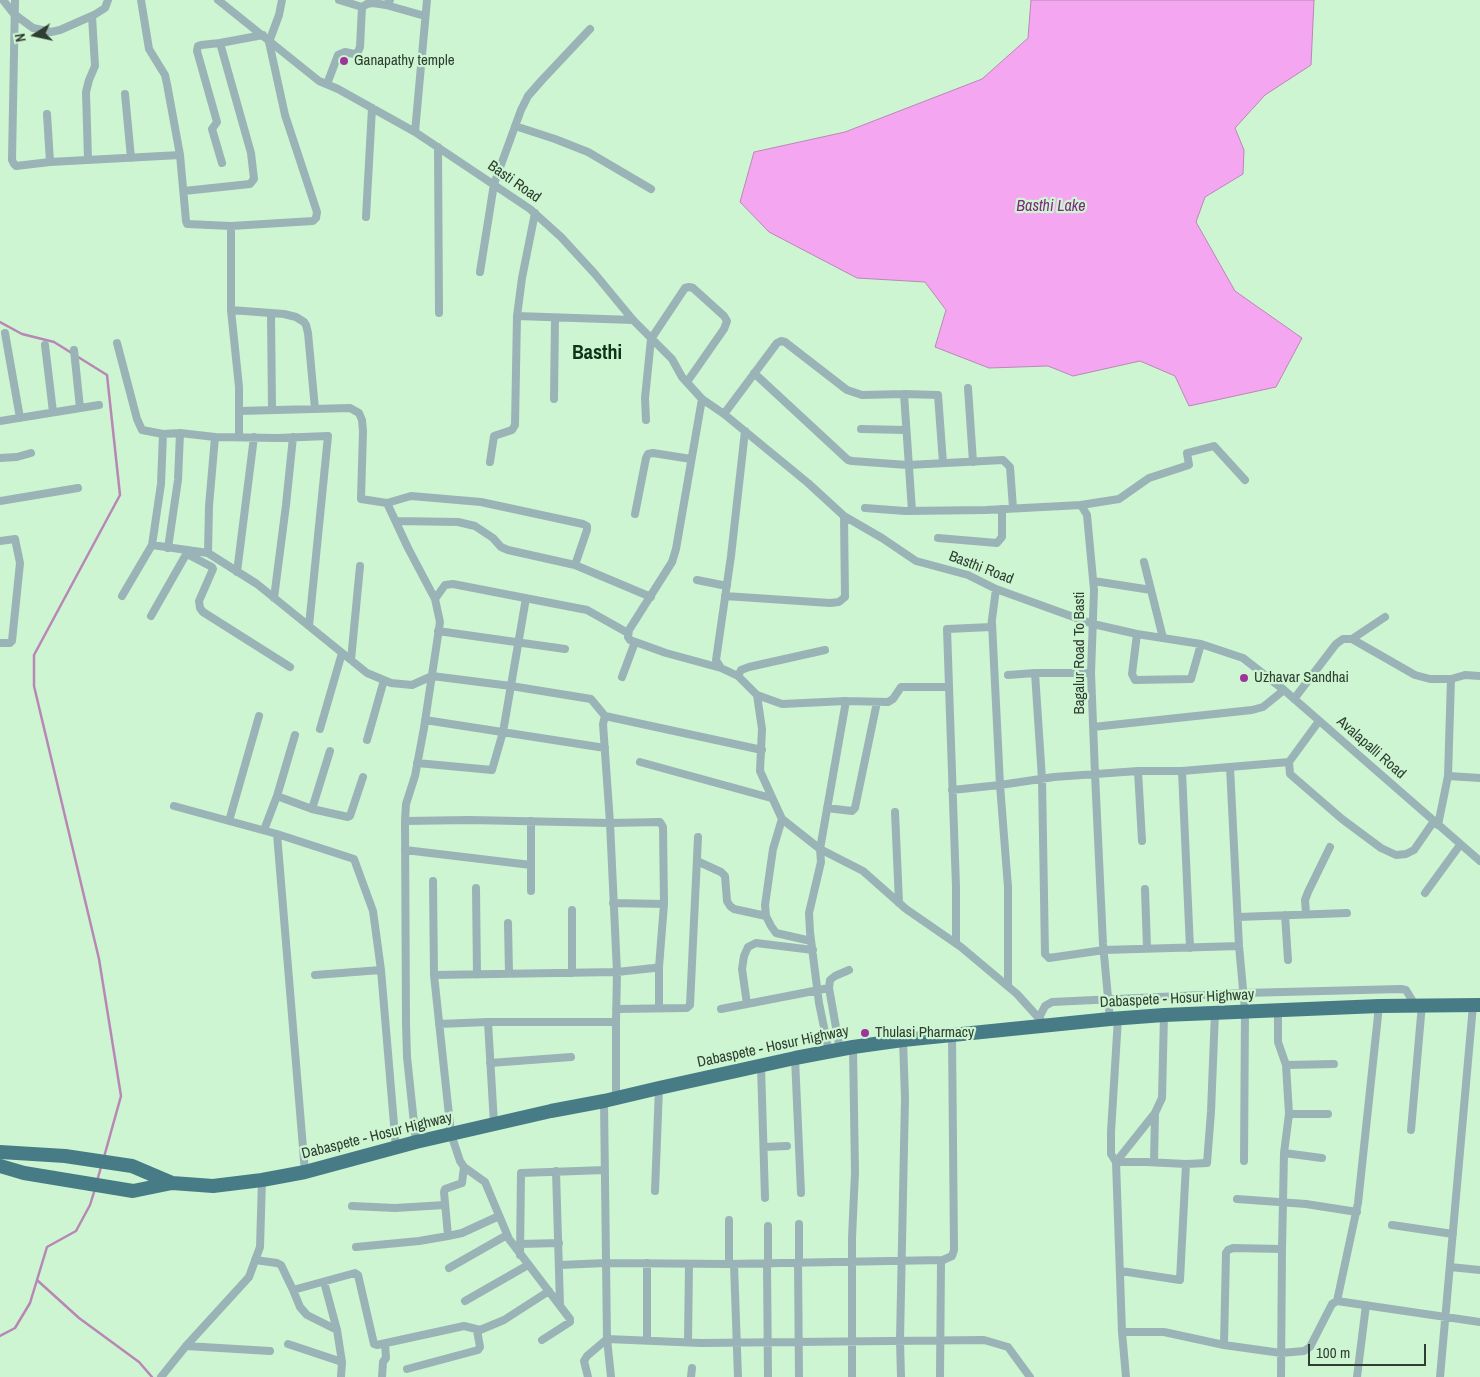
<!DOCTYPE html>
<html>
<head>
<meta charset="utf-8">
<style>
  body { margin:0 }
  #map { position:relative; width:1480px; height:1377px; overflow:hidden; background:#cdf5d2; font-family:"Archivo Narrow",sans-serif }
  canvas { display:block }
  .north { position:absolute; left:10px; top:10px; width:50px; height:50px; -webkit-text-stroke:4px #cdf5d2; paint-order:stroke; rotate:260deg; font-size:14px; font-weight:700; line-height:20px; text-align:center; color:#2e3e30 }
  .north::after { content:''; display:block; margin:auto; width:18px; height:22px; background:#2e3e30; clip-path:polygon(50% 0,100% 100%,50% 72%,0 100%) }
  .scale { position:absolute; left:1308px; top:1344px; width:118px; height:22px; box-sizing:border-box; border:2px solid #2e3e30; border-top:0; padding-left:6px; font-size:15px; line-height:18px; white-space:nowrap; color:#2e3e30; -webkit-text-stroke:4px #cdf5d2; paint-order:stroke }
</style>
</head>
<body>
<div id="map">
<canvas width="1480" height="1377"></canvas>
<div class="north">N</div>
<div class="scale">100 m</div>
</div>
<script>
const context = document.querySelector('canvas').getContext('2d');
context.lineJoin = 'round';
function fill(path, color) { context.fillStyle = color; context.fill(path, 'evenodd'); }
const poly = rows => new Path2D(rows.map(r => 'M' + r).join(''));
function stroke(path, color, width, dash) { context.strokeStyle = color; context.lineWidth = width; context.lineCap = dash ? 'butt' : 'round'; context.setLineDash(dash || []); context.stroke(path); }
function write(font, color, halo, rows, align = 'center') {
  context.font = font + ' "Archivo Narrow",sans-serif'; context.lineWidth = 4.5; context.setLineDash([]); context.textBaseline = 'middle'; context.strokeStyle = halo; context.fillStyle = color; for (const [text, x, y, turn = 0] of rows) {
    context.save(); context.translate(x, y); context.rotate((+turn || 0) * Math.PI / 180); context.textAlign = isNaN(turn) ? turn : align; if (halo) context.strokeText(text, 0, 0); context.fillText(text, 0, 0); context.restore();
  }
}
const water = poly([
  [1031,0,1314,0,1311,65,1265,95,1235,128,1244,150,1243,174,1205,197,1196,222,1235,291,1302,338,1276,387,1189,406,1175,376,1140,361,1073,376,1048,366,989,368,935,347,946,310,925,282,857,278,769,232,740,202,754,152,845,132,982,79,1028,38,1031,0]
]);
fill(water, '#f5a6f0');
stroke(water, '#b987b6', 1);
stroke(poly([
  [0,322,22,334,54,342,107,375,120,495,34,655,34,686,99,959,121,1096,104,1157],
  [97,1181,101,1167],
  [37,1280,79,1318,139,1362,152,1377],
  [0,1336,15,1328,30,1303,47,1247,76,1231,90,1205,95,1189]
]), '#b987b6', 2.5);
stroke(poly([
  [3,0,14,14,33,28,51,32,60,30,94,15,105,8,108,0],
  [15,0,12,160,14,164,16,166,50,162,180,155],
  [141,0,149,49,165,75,167,84,180,155,186,221,187,224,231,226],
  [218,0,319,81,338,89,415,132,530,209,561,237,595,274,633,320,672,359,682,377,702,399,724,414,808,483,844,516,882,538,916,561,968,575,996,589,1093,624,1137,634,1201,644,1243,658,1284,690,1480,861],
  [339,0,362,7],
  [386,5,425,16],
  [220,43,201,45,198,46,197,51,217,122,212,129,222,163],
  [327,84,338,55,345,52,354,54,358,52,360,47,362,7,367,4,373,3,386,5,390,0],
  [125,94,131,158],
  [47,114,50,162],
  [515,126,555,139,588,152,651,189],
  [415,132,427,0],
  [438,147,439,313],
  [88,160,86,92,89,80,95,66,92,16],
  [184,191,250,184,254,179,251,153,220,43,263,35],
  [366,217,372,108],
  [480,272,494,184,521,110,528,96,542,80,590,29],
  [231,310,284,314,296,317,304,322,306,325,308,333,315,409],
  [271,313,272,410],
  [517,316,633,320],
  [5,333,20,418],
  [117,343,137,419,142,430,163,434,161,484,152,545,208,553,257,584,367,673,391,683,412,685,432,676,511,686,591,699,605,716,762,750],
  [45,345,53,412],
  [74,350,80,408],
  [754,373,848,460,852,461,908,465,1003,460,1010,467,1013,508],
  [968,388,973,462],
  [904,394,938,395,943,463],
  [554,399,555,318],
  [702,399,676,549,672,562,629,630,628,637,630,640,666,653,721,668],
  [239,411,350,408,359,413,362,420,363,431,361,499,387,503,408,548,435,599,440,622,424,728,415,776,406,804,405,821],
  [724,414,777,343,781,341,785,342,847,390,862,395,904,394,912,511],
  [646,420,645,398,651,339,685,288,689,287,693,288,724,316,727,321,724,329,687,382],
  [0,421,99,405],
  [861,429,906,430],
  [745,431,731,556,716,660,721,668,738,676,757,695,782,704,846,701,820,849,821,862,809,913,810,932,819,1003,829,1052],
  [180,433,215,437,209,506,208,553],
  [163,434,180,433,178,480,168,548],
  [215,437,278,438,328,436,309,626],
  [239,437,239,387,231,310,231,226,313,221,316,218,317,212,285,115,269,42,279,15,282,0],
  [0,458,17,457,31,453],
  [490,462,494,436,512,430,515,425,517,316,522,278,535,213],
  [0,501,78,488],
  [387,503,411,496,481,502,583,524,587,526,587,530,575,565],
  [1081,505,1119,499,1149,478,1189,465,1187,453,1214,446,1245,480],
  [865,508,905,511,986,510,1081,505,1087,515,1094,590,1091,673,1095,774,1103,944,1110,1019],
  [635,514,646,458,648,454,653,453,691,459],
  [396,521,458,522,475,526,493,538,501,547,508,550,575,565,651,597],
  [938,538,997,543,1002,537,1002,509],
  [0,541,15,539,20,563,12,641,10,643,0,643],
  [187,554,212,567,213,569,199,601,200,608,203,612,290,667],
  [1144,562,1163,638],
  [237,572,254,437],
  [697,580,727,586],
  [1094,581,1151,590],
  [122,596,152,545],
  [725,596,830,603,839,602,845,597,844,516],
  [274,598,286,505,293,437],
  [435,599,445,585,453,584,587,610,628,633],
  [151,616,188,551],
  [992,623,1000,785,1054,777,1138,771,1182,771,1289,762,1319,721],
  [438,631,565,649],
  [1137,634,1132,674,1135,680,1191,679,1201,644],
  [1352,639,1385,617],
  [351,660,360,566],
  [1091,673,1035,673,1042,779,1045,954,1049,958,1104,950,1239,946],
  [1008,675,1035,673],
  [738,676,741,670,749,667,825,650],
  [1480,676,1465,675,1451,679,1448,776,1480,778],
  [622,677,635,642],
  [757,695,762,729,760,771,782,819,820,849,863,871,906,909,961,947,1017,994,1046,1026],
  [1294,699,1336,644,1343,639,1352,639,1415,675,1430,679,1451,679],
  [846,701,888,702,893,699,901,687,949,687],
  [425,720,605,748],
  [1093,727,1252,710,1263,707,1284,690],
  [320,729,342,653],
  [367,740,384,680],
  [640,762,771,798],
  [1289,762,1290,774,1342,819,1381,848,1396,855,1406,854,1414,850,1434,821],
  [417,763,492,770,503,732,526,598],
  [1230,767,1239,946,1245,1011,1244,1161],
  [1138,771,1142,841],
  [1182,771,1190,948],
  [952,790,1000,785,1008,887,1008,986],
  [277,796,312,809,348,817,350,816,363,777],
  [174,806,277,834,354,859,373,911,381,970,396,1148],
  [827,808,852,811,855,808,877,702],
  [312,809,330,751],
  [895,812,899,903],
  [782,819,773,849,765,905,766,916,771,926,776,933,811,941],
  [229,821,259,716],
  [531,821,531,891],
  [1438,825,1448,776],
  [264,830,277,796,295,735],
  [277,834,305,1172],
  [405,850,531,865],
  [697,861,721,872,725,876,727,901,730,906,734,909,766,916],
  [433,881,434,975],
  [476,888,477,975],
  [1145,889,1147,948],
  [1425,893,1460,845],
  [613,903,664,904],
  [1306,914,1305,900,1308,892,1330,847],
  [1285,915,1288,960],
  [1238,917,1347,913],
  [508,923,509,973],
  [956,943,956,887,947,629,991,627,996,589],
  [659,967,659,1008],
  [572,973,572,910],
  [315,975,381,970],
  [747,1004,742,969,744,956,748,947,756,943,813,950],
  [616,1009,687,1008,690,1005,698,837],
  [721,1009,829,988],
  [1278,1010,1278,1042,1286,1065,1289,1114],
  [1039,1018,1045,1006,1052,1002,1244,993,1401,989,1406,990,1415,1005],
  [1118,1018,1111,1132,1111,1154,1116,1162,1146,1162,1186,1164],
  [439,1024,488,1022],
  [840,1050,829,988,830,980,835,976,849,970],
  [795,1058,801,1193],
  [490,1063,571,1057],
  [1286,1065,1334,1064],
  [761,1066,765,1198],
  [616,1099,616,1022],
  [604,1101,607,1339,701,1343,984,1340,1008,1347,1030,1377],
  [1411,1130,1422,1004],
  [416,1142,407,1057,406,1023,405,821,470,820,610,823,617,972,616,1022,488,1022,494,1124],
  [764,1147,787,1146],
  [1284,1153,1322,1158],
  [1154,1162,1155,1113],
  [556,1171,560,1305],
  [655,1191,659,1088],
  [1237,1199,1306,1204,1357,1212],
  [352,1206,395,1208,445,1205],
  [729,1220,729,1264],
  [1392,1225,1453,1234],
  [448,1236,444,1192,445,1189,462,1183,464,1167],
  [520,1244,559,1243],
  [356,1247,419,1241,448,1236,462,1233,499,1216],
  [520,1255,521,1173,605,1170],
  [255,1260,277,1263,281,1265,293,1290,355,1273,358,1275,374,1344,377,1345,464,1326,480,1330,504,1320,549,1291],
  [798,1262,799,1377],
  [799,1262,799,1224],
  [767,1263,768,1377],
  [768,1263,768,1226],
  [734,1264,738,1377],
  [560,1265,606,1263,729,1264,943,1260],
  [1450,1267,1480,1270],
  [449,1268,507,1235],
  [1121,1271,1180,1280,1186,1164,1207,1163,1211,1112,1215,1012],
  [324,1282,337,1330,342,1362,341,1377],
  [293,1290,300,1307,307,1315,337,1330],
  [465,1301,528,1265],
  [1337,1301,1358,1203,1379,1006],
  [1122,1332,1164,1332,1224,1345,1281,1353,1304,1351,1310,1347,1332,1304,1337,1301,1480,1322],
  [607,1339,611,1377],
  [542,1340,570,1322,570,1319,509,1239,485,1182,464,1167,460,1161,451,1134,434,975,617,972,654,968,659,967,664,904,663,827,660,822,610,823,603,724,605,716],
  [647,1340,647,1263],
  [688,1342,689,1264],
  [288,1344,342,1362],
  [1224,1345,1226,1253,1228,1250,1233,1248,1282,1249],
  [186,1346,270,1351],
  [407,1369,478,1350,480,1347,477,1330],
  [161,1377,186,1346,249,1277,260,1247,262,1180],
  [382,1377,383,1362,386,1358,385,1344],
  [588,1377,584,1361,587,1356,607,1339],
  [691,1377,692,1368],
  [852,1377,852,1238,855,1172,853,1047],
  [901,1377,900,1340,905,1098,903,1040],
  [940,1377,941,1263,943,1260,952,1256,954,1250,952,1036],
  [1126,1377,1122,1332,1116,1162,1155,1113,1162,1098,1164,1015],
  [1281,1377,1282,1249,1284,1153,1289,1114,1328,1114],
  [1357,1377,1366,1305],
  [1440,1377,1473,1005]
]), '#9ab3b7', 8);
stroke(poly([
  [0,1152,65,1156,132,1166,172,1183],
  [0,1166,24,1173,133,1191,172,1183,213,1186,262,1180,305,1172,416,1142,551,1111,604,1101,659,1088,795,1058,853,1047,903,1040,1110,1019,1164,1015,1379,1006,1480,1005]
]), '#477c86', 14);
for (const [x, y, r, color] of [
  [344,61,5,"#9c3599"],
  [1244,678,5,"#9c3599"],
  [865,1033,5,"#9c3599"]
]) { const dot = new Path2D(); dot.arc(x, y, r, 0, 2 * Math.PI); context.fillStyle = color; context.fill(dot); stroke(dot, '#cdf5d2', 2); }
write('15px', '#2e3e30', '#cdf5d2', [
  ["Ganapathy temple",354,61],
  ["Uzhavar Sandhai",1254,678],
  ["Thulasi Pharmacy",875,1033]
], 'left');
write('15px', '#2e3e30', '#cdf5d2', [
  ["Basti Road",514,182,35],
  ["Basthi Road",981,568,21],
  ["Bagalur Road To Basti",1080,653,-90],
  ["Avalapalli Road",1371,748,41],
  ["Dabaspete - Hosur Highway",1177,999,-3],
  ["Dabaspete - Hosur Highway",773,1047,-12],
  ["Dabaspete - Hosur Highway",377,1136,-14]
]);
write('italic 16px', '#822780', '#cdf5d2', [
  ["Basthi Lake",1051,207]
]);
write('bold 20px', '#0f3318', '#cdf5d2', [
  ["Basthi",597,354]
]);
</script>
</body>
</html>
